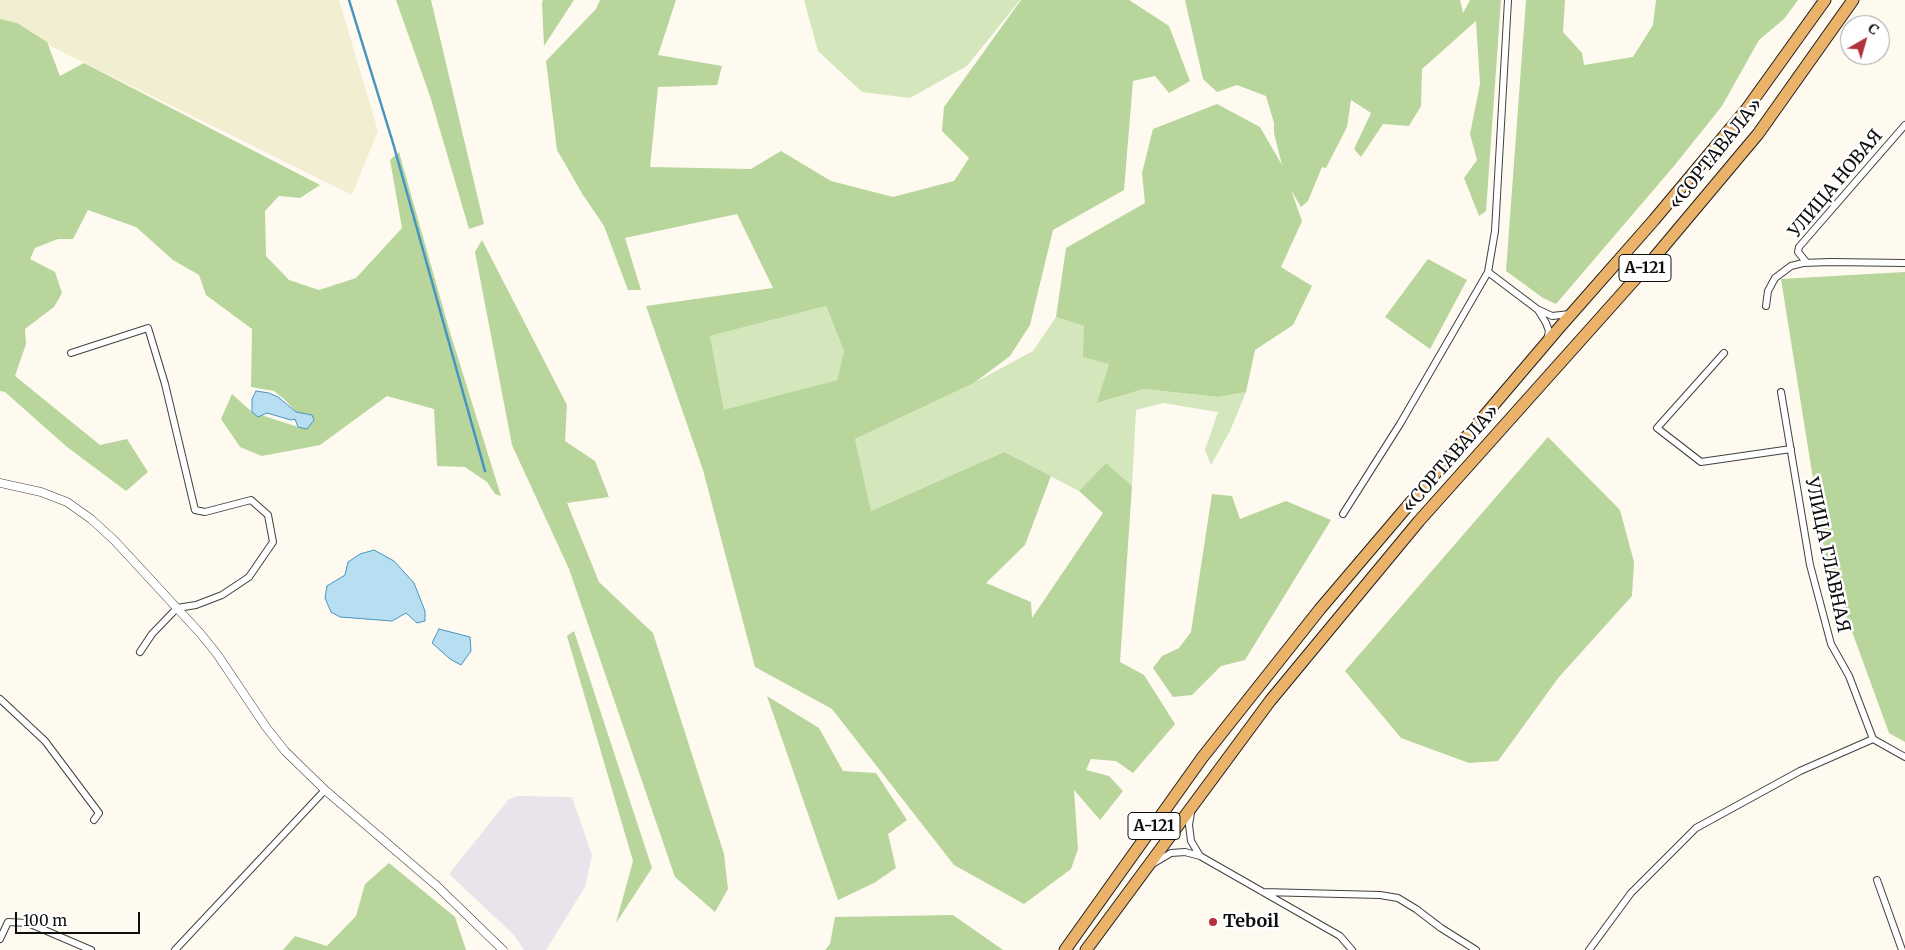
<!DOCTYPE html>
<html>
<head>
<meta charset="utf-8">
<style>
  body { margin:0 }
  #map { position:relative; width:1905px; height:950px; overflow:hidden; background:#fefaf0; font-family:Merriweather,serif }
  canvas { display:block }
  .north { position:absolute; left:1840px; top:15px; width:50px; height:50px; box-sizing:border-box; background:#fff; border:1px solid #9f9f9f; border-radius:50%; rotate:38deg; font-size:14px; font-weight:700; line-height:20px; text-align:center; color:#0e0e0e }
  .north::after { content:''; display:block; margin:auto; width:18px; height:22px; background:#b3313c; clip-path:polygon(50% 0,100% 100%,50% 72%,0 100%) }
  .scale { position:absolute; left:15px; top:912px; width:125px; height:22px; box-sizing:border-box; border:2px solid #0e0e0e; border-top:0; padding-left:6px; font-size:15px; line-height:18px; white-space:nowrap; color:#0e0e0e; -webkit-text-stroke:4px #fff; paint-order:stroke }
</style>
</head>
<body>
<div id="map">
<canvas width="1905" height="950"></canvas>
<div class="north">С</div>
<div class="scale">100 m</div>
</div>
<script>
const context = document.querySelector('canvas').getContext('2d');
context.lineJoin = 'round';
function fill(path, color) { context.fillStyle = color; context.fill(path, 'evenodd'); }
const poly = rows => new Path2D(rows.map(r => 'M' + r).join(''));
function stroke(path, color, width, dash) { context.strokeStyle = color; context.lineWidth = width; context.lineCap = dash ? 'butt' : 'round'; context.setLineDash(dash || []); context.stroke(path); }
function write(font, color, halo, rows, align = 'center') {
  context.font = font + ' Merriweather,serif'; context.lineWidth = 5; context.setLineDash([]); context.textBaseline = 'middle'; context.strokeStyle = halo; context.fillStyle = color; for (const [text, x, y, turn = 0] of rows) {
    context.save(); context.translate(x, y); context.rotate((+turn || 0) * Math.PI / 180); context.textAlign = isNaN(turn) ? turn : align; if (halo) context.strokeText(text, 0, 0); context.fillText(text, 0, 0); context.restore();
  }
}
fill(poly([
  [518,796,572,797,592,855,585,887,546,950,524,950,514,935,449,874,509,799]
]), '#eae3ec');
fill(poly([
  [0,0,339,0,378,131,352,195,0,21]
]), '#f2eed1');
fill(poly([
  [804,0,1020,0,967,66,910,98,862,92,818,51],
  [826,306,844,351,837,380,724,411,710,336],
  [1056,317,1084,326,1109,364,1098,403,1144,389,1218,397,1246,392,1230,431,1211,465,1205,450,1218,412,1163,403,1136,410,1132,486,1106,463,1079,491,1004,452,871,511,855,439,974,383,1033,351]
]), '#d3e6bc');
fill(poly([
  [396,0,431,0,484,224,469,229,430,96],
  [543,0,574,0,544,46,542,3],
  [600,0,676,0,658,55,722,66,717,85,658,87,650,167,751,169,781,151,831,181,893,197,954,181,969,158,942,131,944,107,1021,0,1129,0,1169,26,1190,81,1169,93,1155,76,1133,81,1124,190,1053,230,1030,325,1010,356,974,383,855,439,871,511,1004,452,1051,476,1025,545,986,583,1031,602,1032,618,1103,513,1079,491,1106,463,1132,486,1120,662,1144,675,1175,724,1133,773,1116,761,1091,759,1086,770,1109,776,1123,791,1100,820,1074,790,1078,849,1071,869,1024,904,954,865,832,709,755,667,703,470,646,306,773,288,737,214,625,238,641,290,628,290,604,226,583,195,557,150,546,61,596,9],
  [826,306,844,351,837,380,724,410,710,336],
  [1185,0,1460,0,1463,13,1470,0,1501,0,1486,211,1479,216,1464,178,1477,160,1470,134,1480,84,1476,21,1422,69,1421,106,1409,126,1383,124,1361,157,1354,149,1371,113,1351,100,1347,127,1326,168,1322,167,1308,201,1301,207,1291,190,1302,221,1281,267,1312,286,1293,325,1255,350,1246,392,1218,397,1144,389,1097,403,1109,364,1083,357,1084,326,1056,317,1066,248,1145,203,1142,173,1153,129,1217,104,1260,127,1282,165,1274,133,1274,123,1266,96,1237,85,1217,92,1203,79],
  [1526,0,1565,0,1563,32,1582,53,1584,65,1633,57,1653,25,1656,0,1798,0,1784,19,1759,40,1722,106,1674,166,1556,304,1543,298,1506,271],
  [0,19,17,23,47,42,60,76,84,63,320,185,300,198,279,196,265,211,266,256,289,280,319,290,356,278,402,228,390,160,399,152,449,329,501,496,495,494,487,482,465,467,437,466,434,409,387,396,320,445,262,456,240,447,221,419,232,394,252,412,298,427,307,429,314,420,312,415,296,412,285,400,274,391,251,387,252,329,206,295,199,275,173,260,136,227,88,210,73,239,58,239,35,248,30,259,55,272,62,293,54,307,25,329,26,344,15,376,100,445,127,439,148,472,126,491,67,447,5,392,0,391],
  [482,240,567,405,565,441,595,461,609,497,567,503,599,582,653,633,724,854,728,889,715,912,675,877,569,569,512,445,475,252],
  [1428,259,1467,280,1430,349,1385,317],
  [1905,272,1905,742,1889,733,1826,560,1781,279],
  [1548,437,1620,510,1634,562,1632,596,1559,677,1498,761,1469,763,1401,738,1345,671],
  [1212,494,1232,496,1240,519,1286,501,1331,520,1245,660,1221,666,1192,695,1173,697,1153,668,1162,656,1179,648,1191,632],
  [574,631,652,868,616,923,633,861,567,636],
  [767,696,819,728,843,771,876,773,907,820,888,834,896,868,874,883,838,900],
  [389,863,455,917,466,950,283,950,295,936,327,946,356,916,365,884],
  [953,915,1003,950,825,950,830,944,835,917]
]), '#b8d59c');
const water = poly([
  [256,391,269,393,278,397,296,412,312,415,314,420,307,429,298,427,295,419,291,420,267,413,258,417,252,412,252,399,256,391],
  [374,550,394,561,414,583,425,611,425,621,417,623,406,613,392,621,340,617,331,612,325,598,327,586,345,575,348,562,360,554,374,550],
  [439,629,470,637,471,651,461,665,450,659,432,643,439,629]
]);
fill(water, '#b8def1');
stroke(water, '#4595c2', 1);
stroke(poly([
  [349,0,393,143,485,471]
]), '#4595c2', 2.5);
const minor = poly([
  [1807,263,1798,252,1799,247,1905,125],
  [1488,272,1537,309,1552,316,1570,314],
  [1766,306,1768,291,1775,278,1791,266,1803,263,1830,262,1905,263],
  [1538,310,1546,323,1549,331,1547,340],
  [71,353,148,328,165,384,195,510,205,512,251,500,268,515,273,542,249,577,222,595,196,605,177,608,152,634,140,652],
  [1724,353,1657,428,1701,462,1791,449],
  [1781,392,1810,565,1831,644,1849,676,1873,739,1905,757],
  [1343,514,1400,424,1488,272,1495,231,1508,0],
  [0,699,45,741,99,813,94,820],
  [1191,813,1189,825,1191,841,1200,856],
  [1154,863,1171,853,1185,852,1200,856,1340,936,1352,950],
  [1877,880,1902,950],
  [1263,892,1380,895,1398,898,1416,909,1441,928,1476,950],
  [0,939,8,922,28,923,91,950],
  [175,950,325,790],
  [1589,950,1631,893,1696,828,1800,771,1873,739]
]);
const tertiary = poly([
  [0,483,41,492,67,502,91,519,114,540,200,633,217,654,266,727,285,751,325,790,437,886,503,950]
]);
const trunk = poly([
  [1065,950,1202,758,1320,609,1559,328,1654,220,1746,110,1825,0],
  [1086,950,1270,701,1419,521,1654,258,1758,134,1853,0]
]);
stroke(minor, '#414141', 8);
stroke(tertiary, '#414141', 9);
stroke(trunk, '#1f1f1f', 13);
stroke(minor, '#fff', 6);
stroke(tertiary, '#fff', 8);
stroke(trunk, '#ebb26a', 11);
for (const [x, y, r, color] of [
  [1213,922,5,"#b3313c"]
]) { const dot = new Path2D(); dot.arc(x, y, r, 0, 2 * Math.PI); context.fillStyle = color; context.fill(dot); stroke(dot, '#fff', 2); }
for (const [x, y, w] of [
  [1645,268,52],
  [1154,826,52]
]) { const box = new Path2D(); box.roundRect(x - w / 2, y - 13.5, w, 27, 4); context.fillStyle = '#fff'; context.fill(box); stroke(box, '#0e0e0e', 1); }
write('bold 16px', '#0e0e0e', null, [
  ["А-121",1645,268],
  ["А-121",1154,826]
]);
write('18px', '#0e0e0e', '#fff', [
  ["«СОРТАВАЛА»",1716,154,-51],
  ["УЛИЦА НОВАЯ",1836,184,-50],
  ["«СОРТАВАЛА»",1451,459,-49],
  ["УЛИЦА ГЛАВНАЯ",1827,555,78]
]);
write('bold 18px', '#0e0e0e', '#fff', [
  ["Teboil",1223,922]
], 'left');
</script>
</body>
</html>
